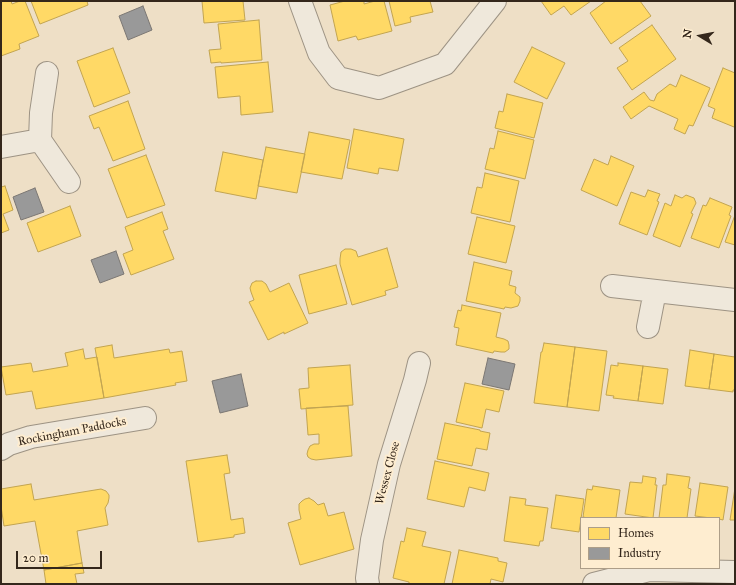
<!DOCTYPE html>
<html>
<head>
<meta charset="utf-8">
<style>
  body { margin:0 }
  #map { position:relative; width:736px; height:585px; overflow:hidden; background:#eedfc6; font-family:"IM FELL Great Primer",serif }
  canvas { display:block }
  .frame { position:absolute; inset:0; border:2px solid #34271b; pointer-events:none }
  .legend { position:absolute; left:580px; top:517px; width:140px; height:52px; box-sizing:border-box; background:#feedd0; border:1px solid #ad9e88; margin:0; padding:5px 7px; list-style:none; font-size:12px; color:#34271b }
  .legend li { display:flex; align-items:center; gap:8px; height:20px }
  .legend b { width:20px; border:1px solid #ad9e88 }
  .north { position:absolute; left:680px; top:16px; width:40px; height:40px; -webkit-text-stroke:3px #feedd0; paint-order:stroke; rotate:280deg; font-size:11px; font-weight:700; line-height:16px; text-align:center; color:#34271b }
  .north::after { content:''; display:block; margin:auto; width:14px; height:18px; background:#34271b; clip-path:polygon(50% 0,100% 100%,50% 72%,0 100%) }
  .scale { position:absolute; left:16px; top:551px; width:86px; height:18px; box-sizing:border-box; border:2px solid #34271b; border-top:0; padding-left:5px; font-size:12px; line-height:14px; white-space:nowrap; color:#34271b; -webkit-text-stroke:3px #feedd0; paint-order:stroke }
</style>
</head>
<body>
<div id="map">
<canvas width="736" height="585"></canvas>
<div class="frame"></div>
<ul class="legend">
<li><b style="height:11px;background:#ffd966"></b>Homes</li>
<li><b style="height:11px;background:#999"></b>Industry</li>
</ul>
<div class="north">N</div>
<div class="scale">20 m</div>
</div>
<script>
const context = document.querySelector('canvas').getContext('2d');
context.lineJoin = 'round';
function fill(path, color) { context.fillStyle = color; context.fill(path, 'evenodd'); }
const poly = rows => new Path2D(rows.map(r => 'M' + r).join(''));
function stroke(path, color, width, dash) { context.strokeStyle = color; context.lineWidth = width; context.lineCap = dash ? 'butt' : 'round'; context.setLineDash(dash || []); context.stroke(path); }
function write(font, color, halo, rows, align = 'center') {
  context.font = font + ' "IM FELL Great Primer",serif'; context.lineWidth = 4; context.setLineDash([]); context.textBaseline = 'middle'; context.strokeStyle = halo; context.fillStyle = color; for (const [text, x, y, turn = 0] of rows) {
    context.save(); context.translate(x, y); context.rotate((+turn || 0) * Math.PI / 180); context.textAlign = isNaN(turn) ? turn : align; if (halo) context.strokeText(text, 0, 0); context.fillText(text, 0, 0); context.restore();
  }
}
const homes = poly([
  [1,1,11,1,12,4,20,1,25,1,39,36,19,44,20,49,1,56,1,1],
  [31,1,87,1,88,5,40,24,31,1],
  [202,1,243,1,245,20,204,23,202,1],
  [345,1,364,1,364,4,375,1,384,1,392,31,358,40,356,36,338,41,330,5,345,1],
  [389,1,430,1,433,12,410,17,411,22,395,26,389,1],
  [541,1,591,1,571,15,564,6,551,15,541,1],
  [606,1,640,1,651,16,611,44,590,13,606,1],
  [259,20,262,60,221,63,221,62,211,63,209,50,221,49,218,24,259,20],
  [652,25,676,59,632,90,617,68,628,61,619,48,652,25],
  [532,47,565,63,547,99,514,82,532,47],
  [113,48,130,93,94,107,77,61,113,48],
  [268,62,273,112,241,115,240,96,218,98,215,67,268,62],
  [723,68,735,73,735,124,734,127,712,118,715,109,708,106,723,68],
  [681,75,710,88,693,126,689,125,685,134,674,129,678,119,649,106,631,119,623,107,644,92,650,100,654,101,657,94,670,84,676,87,681,75],
  [507,94,543,103,534,138,495,128,499,111,503,112,507,94],
  [128,101,145,149,113,161,99,127,94,129,89,116,128,101],
  [354,129,404,139,398,171,379,168,378,174,347,168,354,129],
  [498,131,534,140,525,179,485,169,490,148,494,149,498,131],
  [309,132,350,140,342,179,301,172,309,132],
  [266,147,305,154,297,193,258,186,266,147],
  [223,152,263,160,256,199,215,191,223,152],
  [146,155,165,205,127,218,108,169,146,155],
  [611,156,634,166,617,206,581,190,594,159,608,165,611,156],
  [485,173,519,181,510,222,471,213,477,187,482,188,485,173],
  [5,186,13,210,3,214,9,230,1,233,1,187,5,186],
  [648,190,660,194,657,201,659,202,647,235,619,224,631,192,645,197,648,190],
  [675,195,682,198,686,195,694,198,696,203,691,213,693,214,680,247,653,236,665,203,671,206,675,195],
  [710,198,732,207,729,215,731,216,719,248,691,238,703,205,706,206,710,198],
  [70,206,81,236,38,252,27,223,70,206],
  [162,212,168,229,163,231,174,259,131,275,123,254,133,250,125,227,162,212],
  [735,215,735,245,725,242,735,215],
  [477,217,515,226,506,263,468,254,477,217],
  [387,248,398,287,385,291,386,295,352,305,340,264,340,259,341,252,345,249,351,249,356,251,358,257,387,248],
  [474,262,512,271,509,285,516,287,515,293,520,297,520,301,518,306,511,308,505,307,504,309,466,301,474,262],
  [336,265,347,304,309,314,299,275,336,265],
  [256,281,262,281,266,284,270,292,289,283,308,323,284,334,284,332,268,340,249,302,254,300,251,292,250,288,252,283,256,281],
  [462,305,501,313,496,337,504,339,508,341,509,345,509,349,505,352,501,352,494,351,493,353,456,345,459,328,454,327,458,310,461,311,462,305],
  [544,343,575,347,567,407,534,403,541,352,542,352,544,343],
  [112,345,114,358,169,349,170,353,182,351,187,381,175,383,176,385,104,398,95,348,112,345],
  [575,347,607,351,599,411,567,407,575,347],
  [83,349,85,359,97,357,104,398,36,409,32,391,6,395,1,367,31,363,33,372,68,366,65,353,83,349],
  [690,350,714,354,709,389,685,386,690,350],
  [714,354,735,357,735,390,733,390,733,392,709,389,714,354],
  [618,363,643,366,638,401,613,398,614,396,606,395,611,365,618,366,618,363],
  [350,365,353,405,301,409,299,389,309,388,308,368,350,365],
  [643,366,668,369,663,404,638,401,643,366],
  [465,383,504,391,499,412,486,409,482,428,456,422,465,383],
  [348,406,352,456,316,460,311,459,308,457,307,454,308,450,310,446,314,444,319,444,319,434,308,435,306,408,348,406],
  [445,423,480,430,480,431,490,433,487,450,476,448,472,466,437,459,445,423],
  [227,455,230,473,224,474,231,520,243,518,245,533,234,535,234,537,198,542,186,461,227,455],
  [435,461,489,473,485,491,469,487,464,507,427,499,435,461],
  [667,474,690,477,688,488,691,489,687,518,659,518,663,485,666,485,667,474],
  [643,476,656,478,655,485,657,485,653,518,625,514,630,482,642,483,643,476],
  [700,483,728,487,723,520,719,519,719,518,711,518,695,516,700,483],
  [31,484,34,500,101,489,106,491,109,495,109,498,108,503,105,508,108,525,77,531,82,563,44,570,35,521,4,526,1,506,1,489,31,484],
  [593,486,620,490,616,518,588,518,583,517,587,489,592,490,593,486],
  [735,488,735,520,730,520,735,488],
  [556,495,584,499,579,532,551,528,556,495],
  [510,497,526,499,525,505,548,508,543,541,540,541,539,546,504,541,510,497],
  [309,498,314,501,318,505,324,503,328,516,344,512,354,549,300,565,288,523,301,519,299,510,299,504,302,501,305,499,309,498],
  [407,528,426,532,422,546,451,552,444,584,409,584,409,582,393,578,401,541,404,542,407,528],
  [459,550,498,558,498,561,507,563,503,582,491,579,490,584,452,584,459,550],
  [82,563,84,573,75,574,77,584,46,584,44,570,82,563]
]);
fill(homes, '#ffd966');
stroke(homes, '#c2a450', 1);
const industry = poly([
  [143,6,152,30,128,40,119,16,143,6],
  [35,188,44,212,21,220,13,197,35,188],
  [116,251,124,274,100,283,91,260,116,251],
  [488,358,515,364,509,390,482,384,488,358],
  [241,374,248,406,220,413,212,381,241,374]
]);
fill(industry, '#999');
stroke(industry, '#7b7773', 1);
const minor = poly([
  [300,1,319,53,338,78,379,88,445,64,495,1],
  [40,140,69,182],
  [1,147,40,140,41,113,47,73],
  [612,286,735,300],
  [648,327,655,291],
  [1,449,9,444,31,437,145,418],
  [368,584,367,578,372,540,389,464,415,380,419,363],
  [594,584,649,570,735,572]
]);
stroke(minor, '#9d9384', 24);
stroke(minor, '#efe8db', 22);
write('12px', '#34271b', '#feedd0', [
  ["Rockingham Paddocks",72,432,-11],
  ["Wessex Close",388,473,-75]
]);
</script>
</body>
</html>
